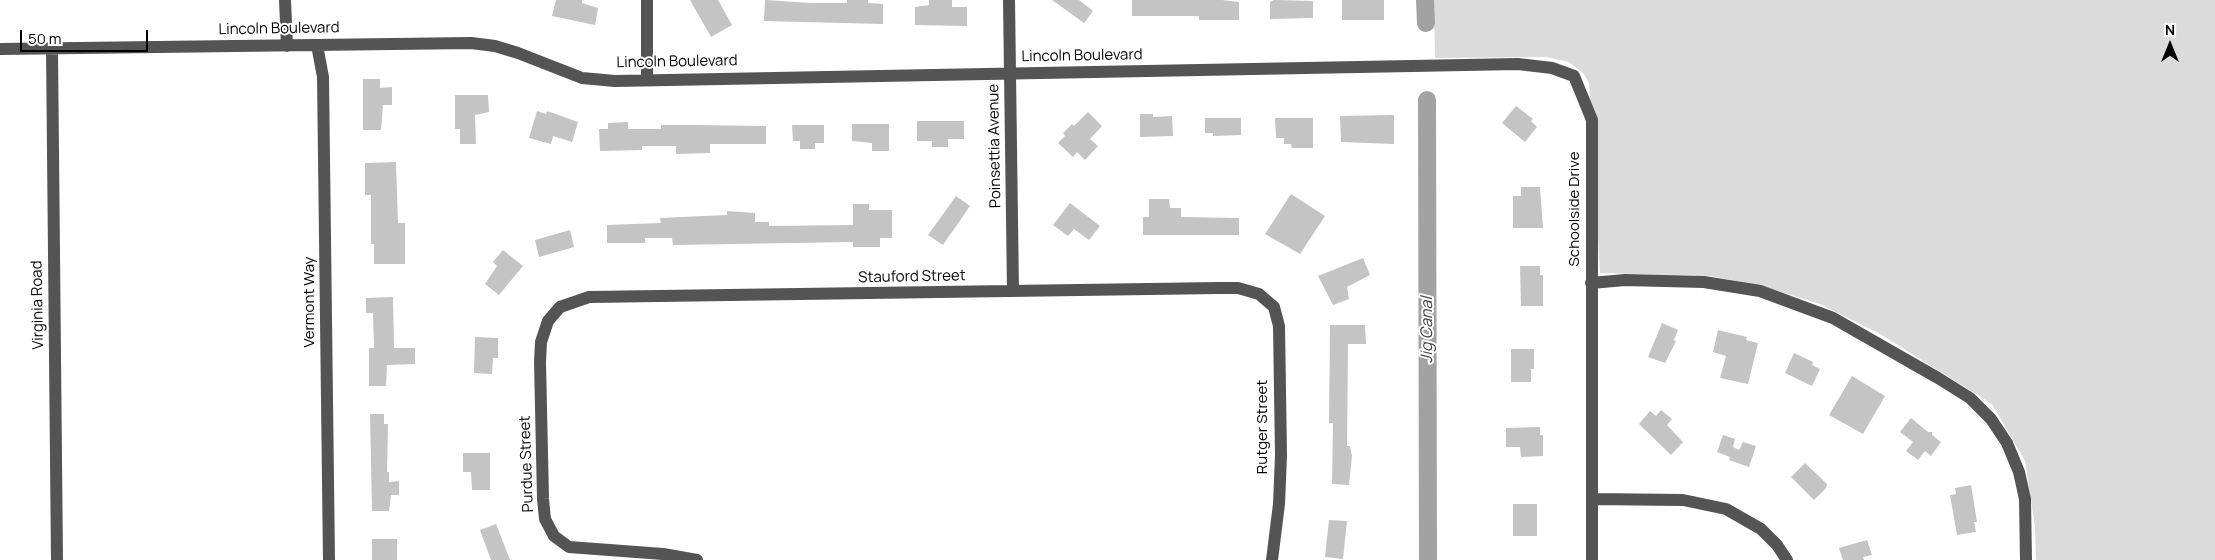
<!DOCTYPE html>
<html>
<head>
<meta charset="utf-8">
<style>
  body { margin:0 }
  #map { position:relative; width:2215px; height:560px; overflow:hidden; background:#fff; font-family:Manrope,sans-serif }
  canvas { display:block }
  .north { position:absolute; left:2145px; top:20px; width:50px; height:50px; -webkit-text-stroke:4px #fff; paint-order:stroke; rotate:0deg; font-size:14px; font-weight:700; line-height:20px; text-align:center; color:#000 }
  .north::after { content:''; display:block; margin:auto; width:18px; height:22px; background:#000; clip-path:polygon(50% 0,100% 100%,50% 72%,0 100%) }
  .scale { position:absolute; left:20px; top:30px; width:128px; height:22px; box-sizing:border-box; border:2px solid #000; border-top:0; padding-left:6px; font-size:15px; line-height:18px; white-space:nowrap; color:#000; -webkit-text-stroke:4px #fff; paint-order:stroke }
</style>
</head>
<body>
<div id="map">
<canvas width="2215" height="560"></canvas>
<div class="north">N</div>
<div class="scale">50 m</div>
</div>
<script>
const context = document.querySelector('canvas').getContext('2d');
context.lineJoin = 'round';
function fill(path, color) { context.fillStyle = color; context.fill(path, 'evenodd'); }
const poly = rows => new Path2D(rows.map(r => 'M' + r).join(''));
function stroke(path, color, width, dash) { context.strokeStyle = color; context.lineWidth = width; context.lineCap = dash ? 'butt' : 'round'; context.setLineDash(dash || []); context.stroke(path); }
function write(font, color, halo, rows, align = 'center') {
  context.font = font + ' Manrope,sans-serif'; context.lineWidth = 4; context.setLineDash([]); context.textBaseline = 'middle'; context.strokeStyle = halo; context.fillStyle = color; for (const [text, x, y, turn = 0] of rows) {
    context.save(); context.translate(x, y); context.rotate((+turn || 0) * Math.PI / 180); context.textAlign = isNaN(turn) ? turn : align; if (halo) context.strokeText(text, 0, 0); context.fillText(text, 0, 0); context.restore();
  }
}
fill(poly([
  [1434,0,2215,0,2215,560,2036,560,2035,526,2025,461,1992,404,1880,334,1820,304,1762,286,1711,276,1600,273,1589,83,1584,74,1569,62,1546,57,1435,58]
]), '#dbdbdb');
stroke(poly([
  [1425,0,1426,23],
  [1427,100,1428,560]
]), '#a2a2a2', 18);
fill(poly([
  [556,0,582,0,582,3,598,8,595,25,552,16],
  [690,0,718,0,732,25,711,37],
  [765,0,810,3,847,3,847,0,868,0,868,3,883,4,883,24,764,21],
  [929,0,952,0,952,7,967,7,967,26,915,25,915,7,929,5],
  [1052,0,1079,0,1093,11,1084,23],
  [1132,0,1222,0,1239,2,1239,20,1199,20,1199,16,1132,16],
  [1274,0,1313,1,1313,18,1270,19,1270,2],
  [1342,0,1384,0,1384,20,1342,20],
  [363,79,380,79,380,88,392,87,392,105,383,105,381,130,363,130],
  [455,95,488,95,489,112,475,115,476,144,460,144,460,129,455,129],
  [1516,106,1533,119,1531,121,1537,127,1525,142,1502,123],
  [537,111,546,114,547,111,578,122,572,142,553,136,551,144,529,138],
  [1088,112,1102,126,1090,139,1098,146,1085,160,1077,152,1073,157,1058,143,1065,136,1063,133,1072,124,1074,126],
  [1140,114,1153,114,1153,117,1172,116,1173,136,1140,137],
  [1394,115,1394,144,1341,142,1340,116],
  [1205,118,1241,118,1241,135,1213,136,1213,133,1205,133],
  [1275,118,1313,118,1313,148,1292,148,1291,144,1284,144,1284,138,1276,138],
  [917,121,964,121,964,139,948,139,948,147,932,147,932,141,917,141],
  [628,122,628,129,661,129,661,125,691,125,766,126,766,144,710,144,710,153,676,154,676,146,642,146,642,150,600,151,599,129,608,129,608,123],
  [852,124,889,124,889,151,872,151,872,143,852,141],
  [792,125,824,125,824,143,815,143,815,149,800,149,800,141,793,141],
  [396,162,398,223,405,223,405,264,374,264,374,244,371,244,371,195,365,195,365,163],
  [1521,187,1540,187,1543,228,1513,228,1513,196,1521,196],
  [1291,194,1325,216,1300,254,1265,234],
  [956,196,970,206,943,245,928,235],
  [1149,199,1169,199,1170,208,1181,208,1181,217,1239,218,1239,235,1143,235,1143,217,1149,217],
  [1070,203,1100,226,1089,240,1074,229,1068,236,1053,225],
  [853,204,869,204,869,210,892,210,892,238,880,238,880,247,853,247,853,242,673,245,672,238,645,238,645,243,607,243,607,225,661,223,660,218,727,215,727,211,755,213,755,222,769,222,769,226,853,225],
  [570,230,574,247,539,257,535,240],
  [503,250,523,266,499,295,485,284,497,266,493,262],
  [1363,258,1370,275,1347,287,1349,299,1333,305,1318,276],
  [1520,266,1540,266,1540,275,1543,275,1543,306,1521,306],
  [393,297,394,348,415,348,415,364,387,365,386,386,369,386,369,348,374,348,373,313,366,313,366,298],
  [1662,323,1678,330,1674,340,1676,341,1665,363,1648,357],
  [1330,325,1365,325,1366,344,1348,344,1347,446,1350,446,1352,456,1349,485,1332,484,1333,423,1329,423],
  [1718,330,1747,337,1746,340,1758,343,1748,384,1720,378,1726,356,1713,352],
  [475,337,498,338,498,358,493,358,492,374,474,373],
  [1511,349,1534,349,1534,369,1531,369,1531,382,1511,382],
  [1794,353,1813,362,1812,365,1820,369,1812,386,1785,373],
  [1852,376,1885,396,1863,434,1829,415],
  [1661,410,1672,419,1667,425,1683,442,1671,455,1639,424,1650,411,1656,416],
  [370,414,384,414,384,424,388,424,387,472,389,472,389,482,399,481,399,495,391,495,389,511,372,511],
  [1911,418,1928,432,1932,432,1932,435,1941,442,1931,456,1925,451,1918,460,1906,451,1913,442,1900,432],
  [1540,427,1540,435,1543,435,1543,456,1521,457,1520,447,1506,447,1506,428],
  [1723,435,1735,439,1732,451,1733,447,1739,450,1743,442,1756,446,1749,467,1729,460,1730,457,1717,452],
  [463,453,490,453,490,490,472,490,471,472,463,472],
  [1805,463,1827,484,1826,488,1814,500,1791,477],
  [1971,485,1977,522,1974,522,1976,532,1957,535,1950,495,1956,494,1955,488],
  [1513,504,1537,504,1537,536,1513,536],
  [1329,520,1347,521,1343,559,1325,557],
  [496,524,510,560,491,560,480,530],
  [372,539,397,539,397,560,372,560],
  [1867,540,1872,555,1863,557,1864,560,1843,560,1839,548]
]), '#c4c4c4');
stroke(poly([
  [285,0,287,46],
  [647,0,647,80],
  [1009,0,1013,291],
  [317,45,323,77,329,560],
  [0,49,471,43,495,46,518,53,582,78,615,81,1518,64,1552,68,1574,76,1592,120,1592,560],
  [52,49,57,560],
  [1591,283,1625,280,1704,282,1760,291,1833,318,1938,378,1970,398,1991,419,2007,443,2019,472,2025,499,2026,560],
  [1592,499,1683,500,1726,509,1761,529,1777,545,1787,560],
  [697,560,663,554,569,547,554,536,545,519,543,499,540,362,541,342,548,321,560,307,589,297,1219,288,1238,288,1259,294,1274,307,1279,326,1281,455,1279,504,1272,560]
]), '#545454', 12);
write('15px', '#000', '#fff', [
  ["Lincoln Boulevard",279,29,-1],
  ["Lincoln Boulevard",1082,56,-1],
  ["Lincoln Boulevard",677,62,-1],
  ["Poinsettia Avenue",995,146,-91],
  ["Schoolside Drive",1575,209,-90],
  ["Stauford Street",912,277,-1],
  ["Vermont Way",310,302,-90],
  ["Virginia Road",38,305,-91],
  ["Rutger Street",1263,427,-90],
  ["Purdue Street",527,464,-92]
]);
write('italic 16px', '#434343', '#fff', [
  ["Jig Canal",1428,330,-90]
]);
</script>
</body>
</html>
